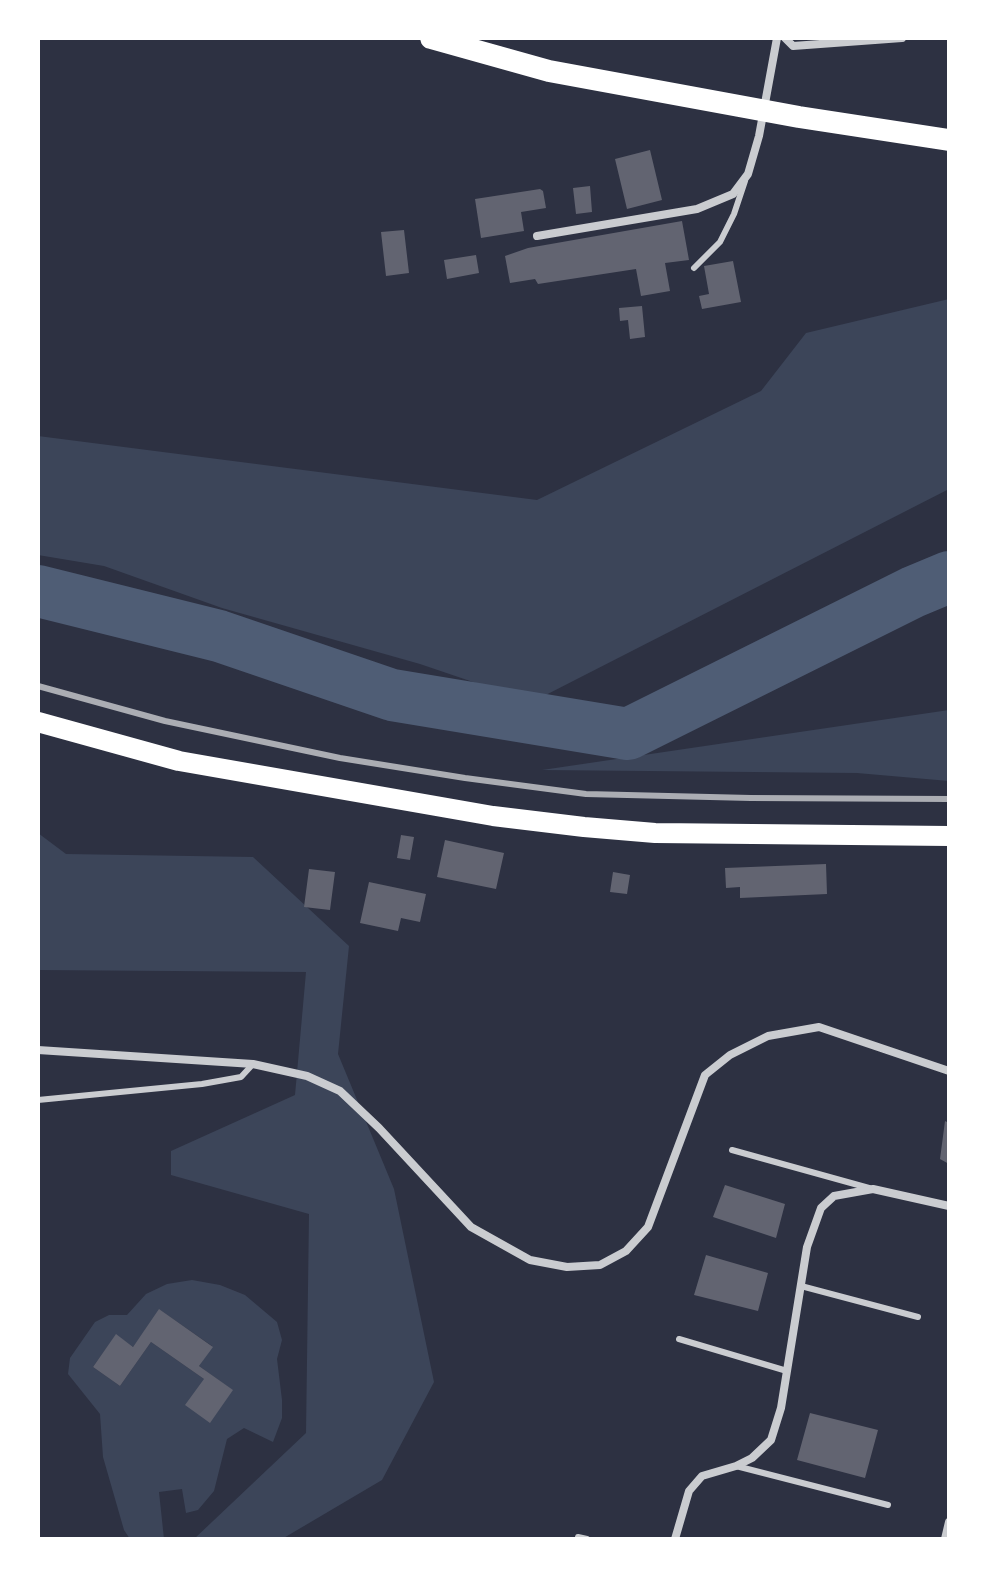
<!DOCTYPE html>
<html>
<head>
<meta charset="utf-8">
<style>
  body { margin:0 }
  #map { position:relative; width:987px; height:1577px; overflow:hidden; background:#2d3142; font-family:Karla,sans-serif }
  canvas { display:block }
  .frame { position:absolute; inset:0; border:40px solid #fff; pointer-events:none }
</style>
</head>
<body>
<div id="map">
<canvas width="987" height="1577"></canvas>
<div class="frame"></div>
</div>
<script>
const context = document.querySelector('canvas').getContext('2d');
context.lineJoin = 'round';
function fill(path, color) { context.fillStyle = color; context.fill(path, 'evenodd'); }
const poly = rows => new Path2D(rows.map(r => 'M' + r).join(''));
function stroke(path, color, width, dash) { context.strokeStyle = color; context.lineWidth = width; context.lineCap = dash ? 'butt' : 'round'; context.setLineDash(dash || []); context.stroke(path); }
fill(poly([
  [949,299,949,489,532,702,420,664,222,608,104,566,38,555,38,436,537,500,761,391,806,333],
  [949,710,949,781,857,773,542,770],
  [38,833,66,854,253,857,349,946,338,1054,394,1189,434,1382,382,1480,282,1539,194,1539,306,1433,309,1214,171,1175,171,1151,295,1095,306,972,38,970],
  [192,1280,220,1285,245,1295,277,1322,282,1340,277,1359,282,1400,282,1418,273,1442,244,1428,227,1439,214,1491,198,1510,186,1513,182,1489,159,1492,164,1539,130,1539,124,1530,103,1457,100,1414,68,1374,70,1358,95,1322,109,1315,127,1315,146,1294,167,1284],
  [160,1310,212,1346,199,1366,232,1390,210,1422,204,1379,151,1342,120,1386,93,1367,116,1335,133,1347]
]), '#3c4559');
stroke(poly([
  [38,591,219,636,392,695,628,734,913,592,949,577]
]), '#4f5d75', 52);
fill(poly([
  [650,150,662,200,627,209,615,159],
  [590,186,592,212,576,214,573,188],
  [540,189,543,191,546,208,521,212,524,231,481,238,475,199],
  [682,221,689,260,665,263,670,291,641,296,636,269,538,284,535,279,510,283,505,256,528,248],
  [404,230,409,273,386,276,381,232],
  [476,255,479,273,447,279,444,260],
  [733,261,741,302,702,309,699,296,709,294,704,266],
  [642,306,645,337,630,339,628,320,620,321,619,308],
  [401,835,414,837,410,860,397,858],
  [445,840,504,853,496,889,437,877],
  [826,864,827,894,740,898,740,887,726,888,725,868],
  [309,869,335,872,330,910,304,907],
  [613,872,630,875,627,894,610,892],
  [369,882,426,894,420,922,401,918,398,931,360,923],
  [945,1121,949,1123,949,1164,940,1159],
  [725,1185,785,1204,776,1238,713,1217],
  [706,1255,768,1273,758,1311,694,1295],
  [159,1309,213,1347,199,1366,233,1390,210,1423,185,1405,204,1379,151,1342,120,1386,93,1367,116,1334,133,1347],
  [810,1413,878,1430,865,1478,797,1460]
]), '#626471');
stroke(poly([
  [694,268,720,242,734,214,745,181],
  [38,1100,202,1084,241,1077,253,1064],
  [732,1150,869,1188],
  [801,1286,918,1317],
  [679,1339,787,1371],
  [736,1466,888,1505],
  [578,1537,587,1539]
]), '#caccd0', 6);
stroke(poly([
  [785,38,793,46,902,38],
  [537,236,697,209,733,194,748,174,759,136,777,38],
  [38,1050,253,1064,307,1076,340,1091,379,1128,471,1227,530,1260,567,1267,600,1265,626,1251,648,1227,705,1075,730,1055,768,1036,819,1027,949,1071],
  [675,1539,689,1491,702,1476,736,1466,752,1458,771,1440,781,1408,807,1247,821,1208,834,1196,873,1189,949,1206],
  [945,1539,949,1522]
]), '#caccd0', 8);
stroke(poly([
  [38,722,179,761,493,816,584,827,655,833,949,836]
]), '#fff', 20);
stroke(poly([
  [431,38,549,71,799,117,949,140]
]), '#fff', 22);
stroke(poly([
  [38,686,165,721,340,758,465,778,586,794,751,798,949,799]
]), '#abadb3', 6);
</script>
</body>
</html>
